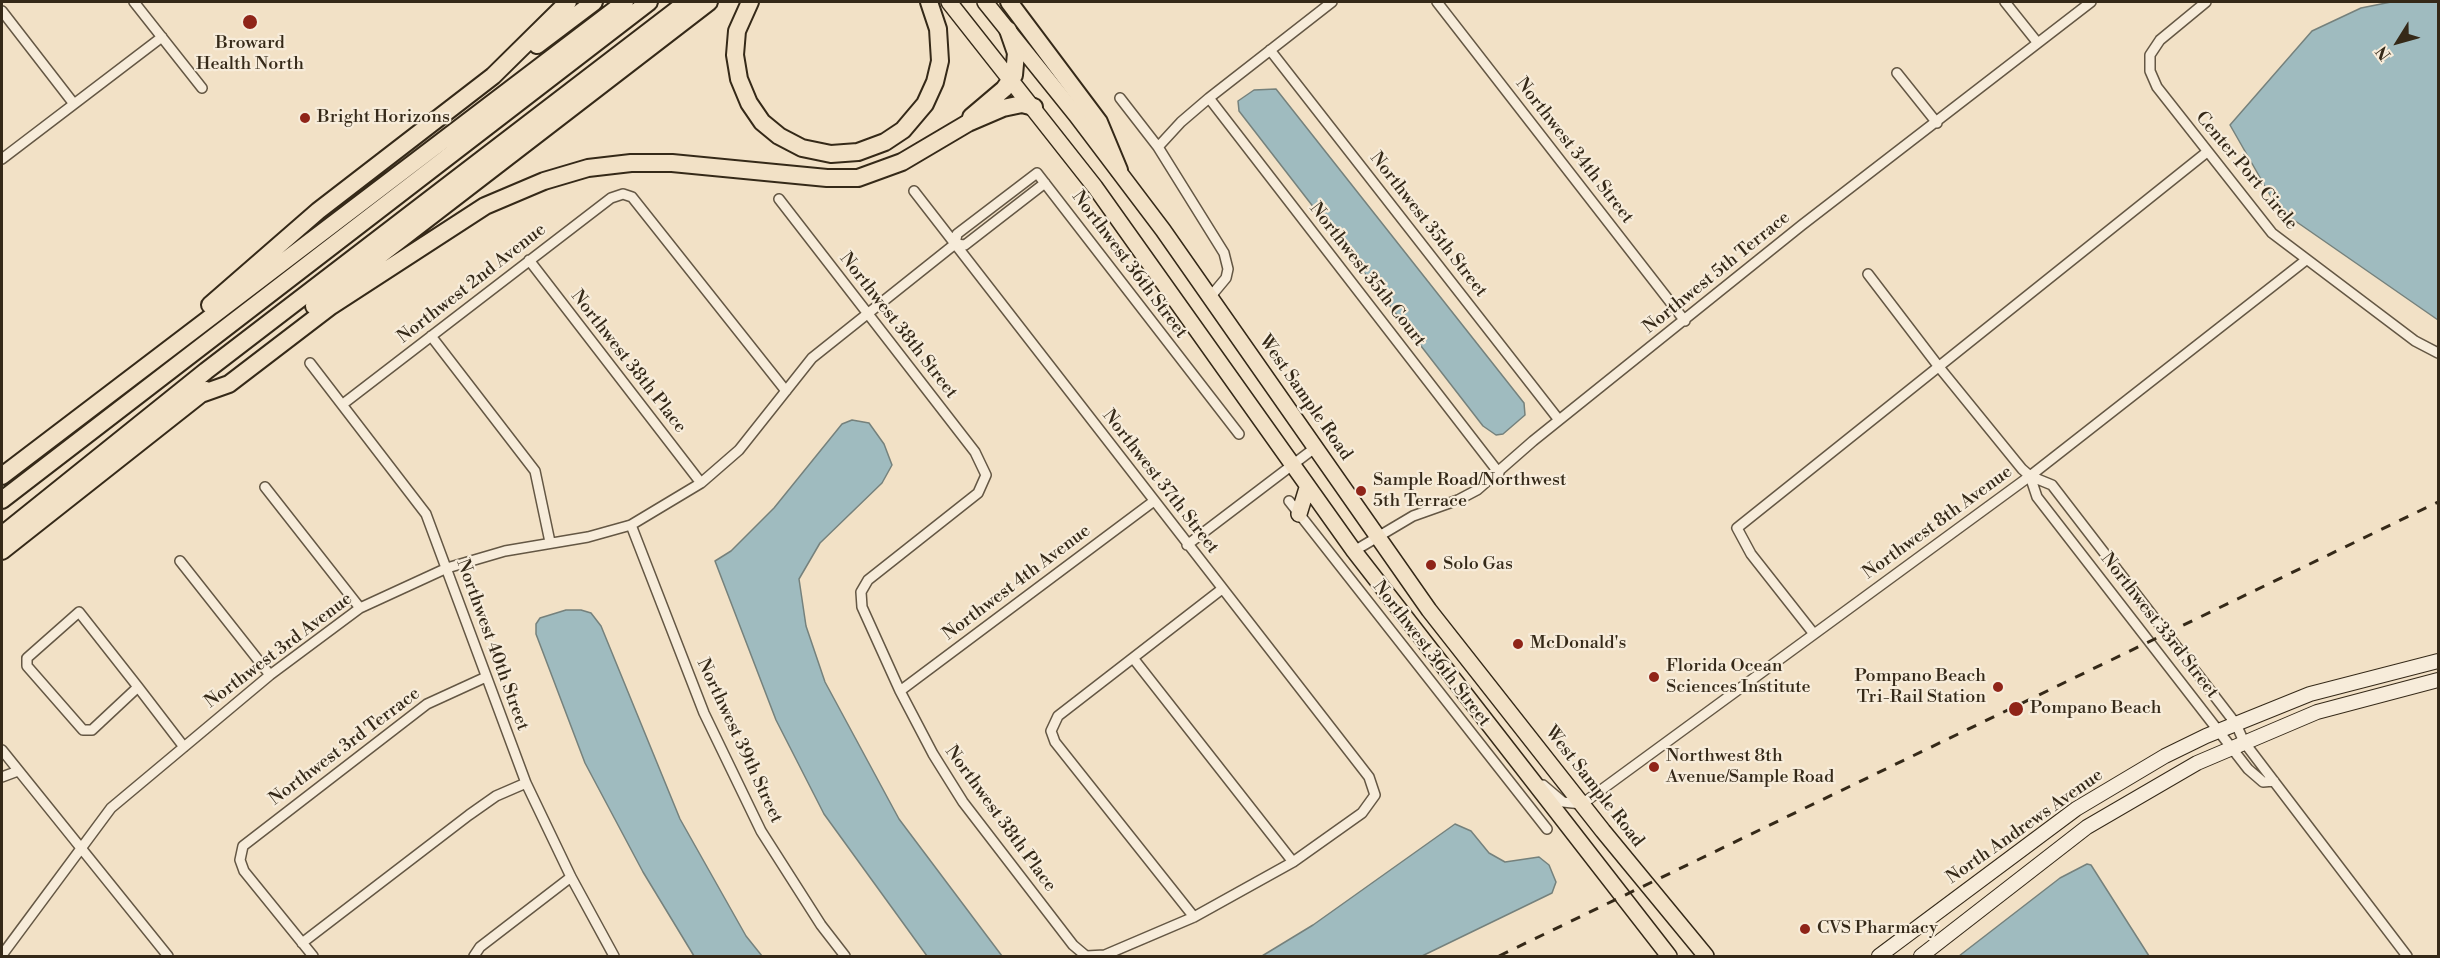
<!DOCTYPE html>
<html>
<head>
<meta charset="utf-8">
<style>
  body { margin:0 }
  #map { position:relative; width:2440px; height:958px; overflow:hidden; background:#f2e1c6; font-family:"Libre Bodoni",serif }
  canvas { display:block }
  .frame { position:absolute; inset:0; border:3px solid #352918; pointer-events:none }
  .north { position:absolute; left:2368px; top:12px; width:60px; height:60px; -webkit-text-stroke:4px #f7ecda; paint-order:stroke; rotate:233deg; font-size:16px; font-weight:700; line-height:24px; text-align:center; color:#352918 }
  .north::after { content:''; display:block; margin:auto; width:21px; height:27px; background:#352918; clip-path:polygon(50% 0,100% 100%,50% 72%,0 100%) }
</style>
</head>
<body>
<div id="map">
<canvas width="2440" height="958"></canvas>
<div class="frame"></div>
<div class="north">N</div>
</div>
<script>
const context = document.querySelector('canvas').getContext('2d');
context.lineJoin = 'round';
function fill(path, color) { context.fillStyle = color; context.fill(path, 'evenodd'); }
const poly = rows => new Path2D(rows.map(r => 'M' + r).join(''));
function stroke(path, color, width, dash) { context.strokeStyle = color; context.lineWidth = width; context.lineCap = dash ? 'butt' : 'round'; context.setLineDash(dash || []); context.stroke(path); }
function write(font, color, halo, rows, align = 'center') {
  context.font = font + ' "Libre Bodoni",serif'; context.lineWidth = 4.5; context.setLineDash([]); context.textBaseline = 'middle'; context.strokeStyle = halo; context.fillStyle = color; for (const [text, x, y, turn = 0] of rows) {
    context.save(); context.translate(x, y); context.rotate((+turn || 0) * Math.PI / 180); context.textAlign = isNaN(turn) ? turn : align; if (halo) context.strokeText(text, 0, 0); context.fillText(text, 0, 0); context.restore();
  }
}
const water = poly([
  [2391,2,2438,2,2438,320,2278,209,2230,125,2312,31,2361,8,2391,2],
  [1276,89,1524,403,1525,415,1503,434,1496,435,1483,426,1239,111,1238,101,1254,90,1276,89],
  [852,420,869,423,884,444,892,465,882,483,820,543,799,579,806,626,825,682,899,819,1002,956,927,956,824,814,776,720,715,561,731,551,774,508,842,424,852,420],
  [566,610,581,610,591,613,601,626,680,819,746,936,762,956,694,956,643,872,585,763,536,634,536,624,540,618,566,610],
  [1455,824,1471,831,1489,853,1505,862,1539,857,1549,865,1556,882,1552,893,1422,956,1262,956,1313,925,1455,824],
  [2087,864,2091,865,2149,956,1959,956,2060,878,2087,864]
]);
fill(water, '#9fbbbf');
stroke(water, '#75817c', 1.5);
const street = poly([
  [134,2,202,88],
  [1437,2,1685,321],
  [2005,2,2037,42],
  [2206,2,2160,40,2150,55,2150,71,2157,87,2272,233,2415,341,2438,353],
  [2,11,74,104],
  [1270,50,1559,420],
  [1897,73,1937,123],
  [1120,98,1158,147,1224,253,1228,269,1226,278,1211,296],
  [1209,98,1499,473],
  [1158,147,1181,122,1209,98,1332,2],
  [2,159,162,37],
  [779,199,975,452,986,475,978,493,868,580,861,592,862,607,900,691,933,754,963,802,1073,945,1086,956,1105,955,1194,917,1293,862,1362,813,1375,795,1369,777,914,191],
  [955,244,965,245,1045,183],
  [529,260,701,483],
  [1868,274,1939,367,2022,469,2030,476,2052,485,2236,724,2244,742,2407,956],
  [431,336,535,471,550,542],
  [310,363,426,514,526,783,571,877,614,956],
  [343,404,611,198,623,194,632,197,786,391],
  [2030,476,2037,497,2248,769,2263,782,2274,781],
  [265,487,360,608],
  [1289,501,1547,829],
  [631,525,704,713,761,831,821,925,845,956],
  [1187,545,1316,447],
  [1354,551,1413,516,1458,500,1477,490,1533,441,1802,225,2091,2],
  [180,561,270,675],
  [1814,634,1751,554,1737,528,2207,152],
  [1133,658,1293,862],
  [138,687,92,730,83,730,27,666,27,658,79,612,138,687,184,747],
  [900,691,1154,501],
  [2,750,168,956],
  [2,777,18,771],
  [1543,785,1563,802,1582,804,2030,476,2306,260],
  [1194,917,1055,742,1051,731,1058,716,1222,589],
  [302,943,469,815,496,796,526,783],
  [2,955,111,808,270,675,360,608,447,568,505,551,588,537,631,525,701,483,739,450,812,358,955,244,957,234,1037,173,1239,434],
  [313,956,244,871,240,860,243,846,427,704,486,677],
  [474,956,480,947,571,877]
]);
const secondary = poly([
  [1879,956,2076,809,2165,756,2206,736,2310,694,2438,661],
  [1921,956,2087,827,2197,763,2317,712,2438,680]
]);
const primary = poly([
  [949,2,1095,187,1354,551,1669,956],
  [985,2,1076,115,1163,230,1429,610,1603,831,1706,956],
  [1299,514,1307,488]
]);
const highway = poly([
  [750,2,737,31,735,55,739,79,749,103,762,122,779,136,802,148,831,154,858,152,885,142,903,130,925,104,935,82,940,61,938,29,929,2],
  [1009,2,1099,122,1119,170],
  [537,45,594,2],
  [971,117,1004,89,1014,75,1016,53,1008,30],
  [210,305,318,211,493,76,568,2],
  [314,306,709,2],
  [198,395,229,384,331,306,485,206,544,181,588,168,631,163,672,163,827,178,858,178,902,162,968,123,1003,108,1022,104,1034,107],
  [2,476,625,2],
  [2,500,649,2],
  [2,535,206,371,687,2],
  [2,551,206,390]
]);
stroke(street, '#645744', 12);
stroke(secondary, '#352918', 16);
stroke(primary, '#352918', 18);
stroke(highway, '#352918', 20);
stroke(street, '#f7ecda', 9);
stroke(secondary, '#f7ecda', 14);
stroke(primary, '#f2e1c6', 15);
stroke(highway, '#f2e1c6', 16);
stroke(poly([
  [1499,956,2438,502]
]), '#352918', 3, [10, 10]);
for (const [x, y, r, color] of [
  [250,22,8,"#8f2418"],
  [305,118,6,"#8f2418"],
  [1361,491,6,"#8f2418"],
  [1431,565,6,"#8f2418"],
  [1518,644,6,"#8f2418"],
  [1654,677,6,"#8f2418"],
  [1998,687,6,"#8f2418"],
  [2016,709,8,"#8f2418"],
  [1654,767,6,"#8f2418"],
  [1805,929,6,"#8f2418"]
]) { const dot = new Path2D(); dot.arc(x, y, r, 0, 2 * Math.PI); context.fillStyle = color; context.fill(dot); stroke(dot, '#f7ecda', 2); }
write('18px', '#352918', '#f7ecda', [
  ["Broward",250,44,"center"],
  ["Health North",250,65,"center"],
  ["Bright Horizons",317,118],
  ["Sample Road/Northwest",1373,481],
  ["5th Terrace",1373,502],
  ["Solo Gas",1443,565],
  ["McDonald's",1530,644],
  ["Florida Ocean",1666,667],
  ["Sciences Institute",1666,688],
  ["Pompano Beach",1986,677,"right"],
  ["Tri-Rail Station",1986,698,"right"],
  ["Pompano Beach",2030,709],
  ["Northwest 8th",1666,757],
  ["Avenue/Sample Road",1666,778],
  ["CVS Pharmacy",1817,929]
], 'left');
write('18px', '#352918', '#f7ecda', [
  ["Northwest 34th Street",1574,151,52],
  ["Center Port Circle",2246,171,50],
  ["Northwest 35th Street",1428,225,52],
  ["Northwest 36th Street",1129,265,53],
  ["Northwest 5th Terrace",1717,273,-39],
  ["Northwest 35th Court",1367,275,52],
  ["Northwest 2nd Avenue",472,284,-38],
  ["Northwest 38th Street",898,326,52],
  ["Northwest 38th Place",628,362,52],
  ["West Sample Road",1305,398,55],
  ["Northwest 37th Street",1160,482,52],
  ["Northwest 8th Avenue",1938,523,-36],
  ["Northwest 4th Avenue",1017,583,-37],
  ["Northwest 33rd Street",2159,626,52],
  ["Northwest 40th Street",492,645,70],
  ["Northwest 3rd Avenue",279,651,-37],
  ["Northwest 36th Street",1431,654,52],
  ["Northwest 39th Street",739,741,65],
  ["Northwest 3rd Terrace",345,747,-37],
  ["West Sample Road",1594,787,52],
  ["Northwest 38th Place",1000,819,54],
  ["North Andrews Avenue",2025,827,-35]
]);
</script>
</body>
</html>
